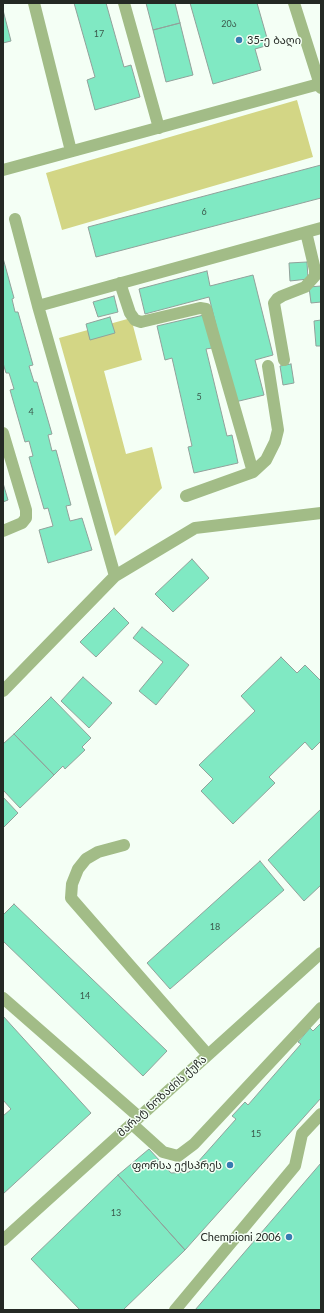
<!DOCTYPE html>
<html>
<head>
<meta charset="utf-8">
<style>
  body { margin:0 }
  #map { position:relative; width:324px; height:1313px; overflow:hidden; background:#f4fff5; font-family:Lato,sans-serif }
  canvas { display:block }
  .frame { position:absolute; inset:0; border:4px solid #242924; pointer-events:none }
</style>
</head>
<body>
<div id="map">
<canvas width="324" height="1313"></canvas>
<div class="frame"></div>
</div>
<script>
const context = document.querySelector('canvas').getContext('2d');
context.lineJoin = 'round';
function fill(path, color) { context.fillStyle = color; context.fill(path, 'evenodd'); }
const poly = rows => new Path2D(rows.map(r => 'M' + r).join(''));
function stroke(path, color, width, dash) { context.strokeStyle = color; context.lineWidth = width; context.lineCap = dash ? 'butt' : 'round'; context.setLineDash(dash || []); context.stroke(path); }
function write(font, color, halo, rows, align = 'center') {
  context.font = font + ' Lato,"Noto Sans Georgian",sans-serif'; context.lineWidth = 3; context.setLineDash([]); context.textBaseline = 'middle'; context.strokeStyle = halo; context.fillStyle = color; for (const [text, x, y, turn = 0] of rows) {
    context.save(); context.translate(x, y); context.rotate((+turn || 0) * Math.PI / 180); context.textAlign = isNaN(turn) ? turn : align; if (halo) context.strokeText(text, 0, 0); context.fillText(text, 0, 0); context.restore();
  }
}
fill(poly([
  [297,100,313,157,62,230,46,173],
  [131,318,142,360,104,371,126,454,152,447,162,488,115,536,59,338]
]), '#d3d685');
const building = poly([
  [74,3,106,3,124,67,131,65,140,97,95,110,87,80,95,77,74,3],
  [146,3,175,3,180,23,153,30,146,3],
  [190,3,257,3,269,45,255,49,261,70,213,84,190,3],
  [3,10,11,41,3,43,3,10],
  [180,23,193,75,166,82,153,30,180,23],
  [321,165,321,198,96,257,88,227,321,165],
  [3,258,14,298,12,299,15,312,18,312,33,365,29,366,34,382,37,382,52,434,48,435,52,451,56,450,71,505,66,506,70,521,82,518,92,550,48,563,39,530,53,526,48,508,44,509,29,457,33,456,29,441,25,442,10,390,14,389,9,373,6,373,3,363,3,258],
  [307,262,308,279,290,281,289,263,307,262],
  [207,271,210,286,253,275,273,355,255,360,264,395,235,402,209,297,145,314,139,289,207,271],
  [321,286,321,302,311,303,309,287,321,286],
  [114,296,118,312,98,317,93,302,114,296],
  [204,315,212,348,206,349,227,436,232,435,238,463,194,473,188,447,192,446,172,358,165,360,157,326,204,315],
  [110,317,115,333,90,340,86,324,110,317],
  [321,320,321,346,316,346,314,321,321,320],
  [291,364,294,383,283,385,280,366,291,364],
  [3,483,8,500,3,502,3,483],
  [192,559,209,578,173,612,155,594,192,559],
  [114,608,129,623,96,657,80,642,114,608],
  [142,627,189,665,156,705,139,691,163,662,133,638,142,627],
  [281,657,297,673,305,665,321,681,321,741,312,750,305,742,269,777,275,783,233,824,201,791,213,779,199,765,255,711,241,696,281,657],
  [83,677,112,703,89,728,61,701,83,677],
  [51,697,91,738,82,747,85,750,65,769,63,766,54,775,14,734,51,697],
  [14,734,54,775,20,808,3,790,3,744,14,734],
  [3,797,18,813,3,828,3,797],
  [321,809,321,885,304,901,268,860,321,809],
  [260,861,284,890,170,989,147,963,260,861],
  [14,904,167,1051,143,1076,3,941,3,915,14,904],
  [3,1016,91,1113,3,1194,3,1116,11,1109,3,1100,3,1016],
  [321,1023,321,1098,185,1250,118,1175,149,1149,171,1173,189,1172,236,1119,232,1116,245,1102,248,1105,301,1044,298,1042,310,1028,313,1031,321,1023],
  [321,1163,321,1310,195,1310,321,1163],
  [118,1175,185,1250,123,1310,80,1310,31,1259,118,1175]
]);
fill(building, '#80e9c3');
stroke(building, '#91a19a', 1);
stroke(poly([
  [34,3,71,151],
  [124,3,159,128],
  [294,3,321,88],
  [3,170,319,84],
  [15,219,38,306],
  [120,283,130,313,135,320,141,322,200,308,206,309,253,472],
  [284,360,274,303,277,299,282,296,305,287,315,276,315,270,306,232],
  [3,433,26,510,26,518,22,523,3,531],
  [186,496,253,472,266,460,275,442,278,430,268,366],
  [115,576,38,306,321,228],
  [3,691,115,576,195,528,321,513],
  [124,845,98,852,86,859,78,869,72,884,71,898,208,1055],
  [3,998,139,1117],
  [132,1124,163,1152,178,1156,194,1144,321,1008],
  [3,1240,321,953],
  [175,1310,295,1166,302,1134,321,1114]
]), '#a2bc87', 12);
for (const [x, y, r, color] of [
  [239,40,4,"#367bb1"],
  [230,1165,4,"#367bb1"],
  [289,1237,4,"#367bb1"]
]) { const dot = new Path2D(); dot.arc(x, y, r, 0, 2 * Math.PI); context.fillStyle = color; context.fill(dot); stroke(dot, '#f4fff5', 1.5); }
write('9px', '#3b594c', null, [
  ["20ა",229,24],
  ["17",99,34],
  ["6",204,212],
  ["5",199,397],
  ["4",31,412],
  ["18",215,927],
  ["14",85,996],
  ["15",256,1134],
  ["13",116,1213]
]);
write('11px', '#242924', '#f4fff5', [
  ["35-ე ბაღი",247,40,"left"],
  ["ფორსა ექსპრეს",222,1165],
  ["Chempioni 2006",281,1237]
], 'right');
write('11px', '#242924', '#f4fff5', [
  ["მარატ ნოზაძის ქუჩა",162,1096,-42]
]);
</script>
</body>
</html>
